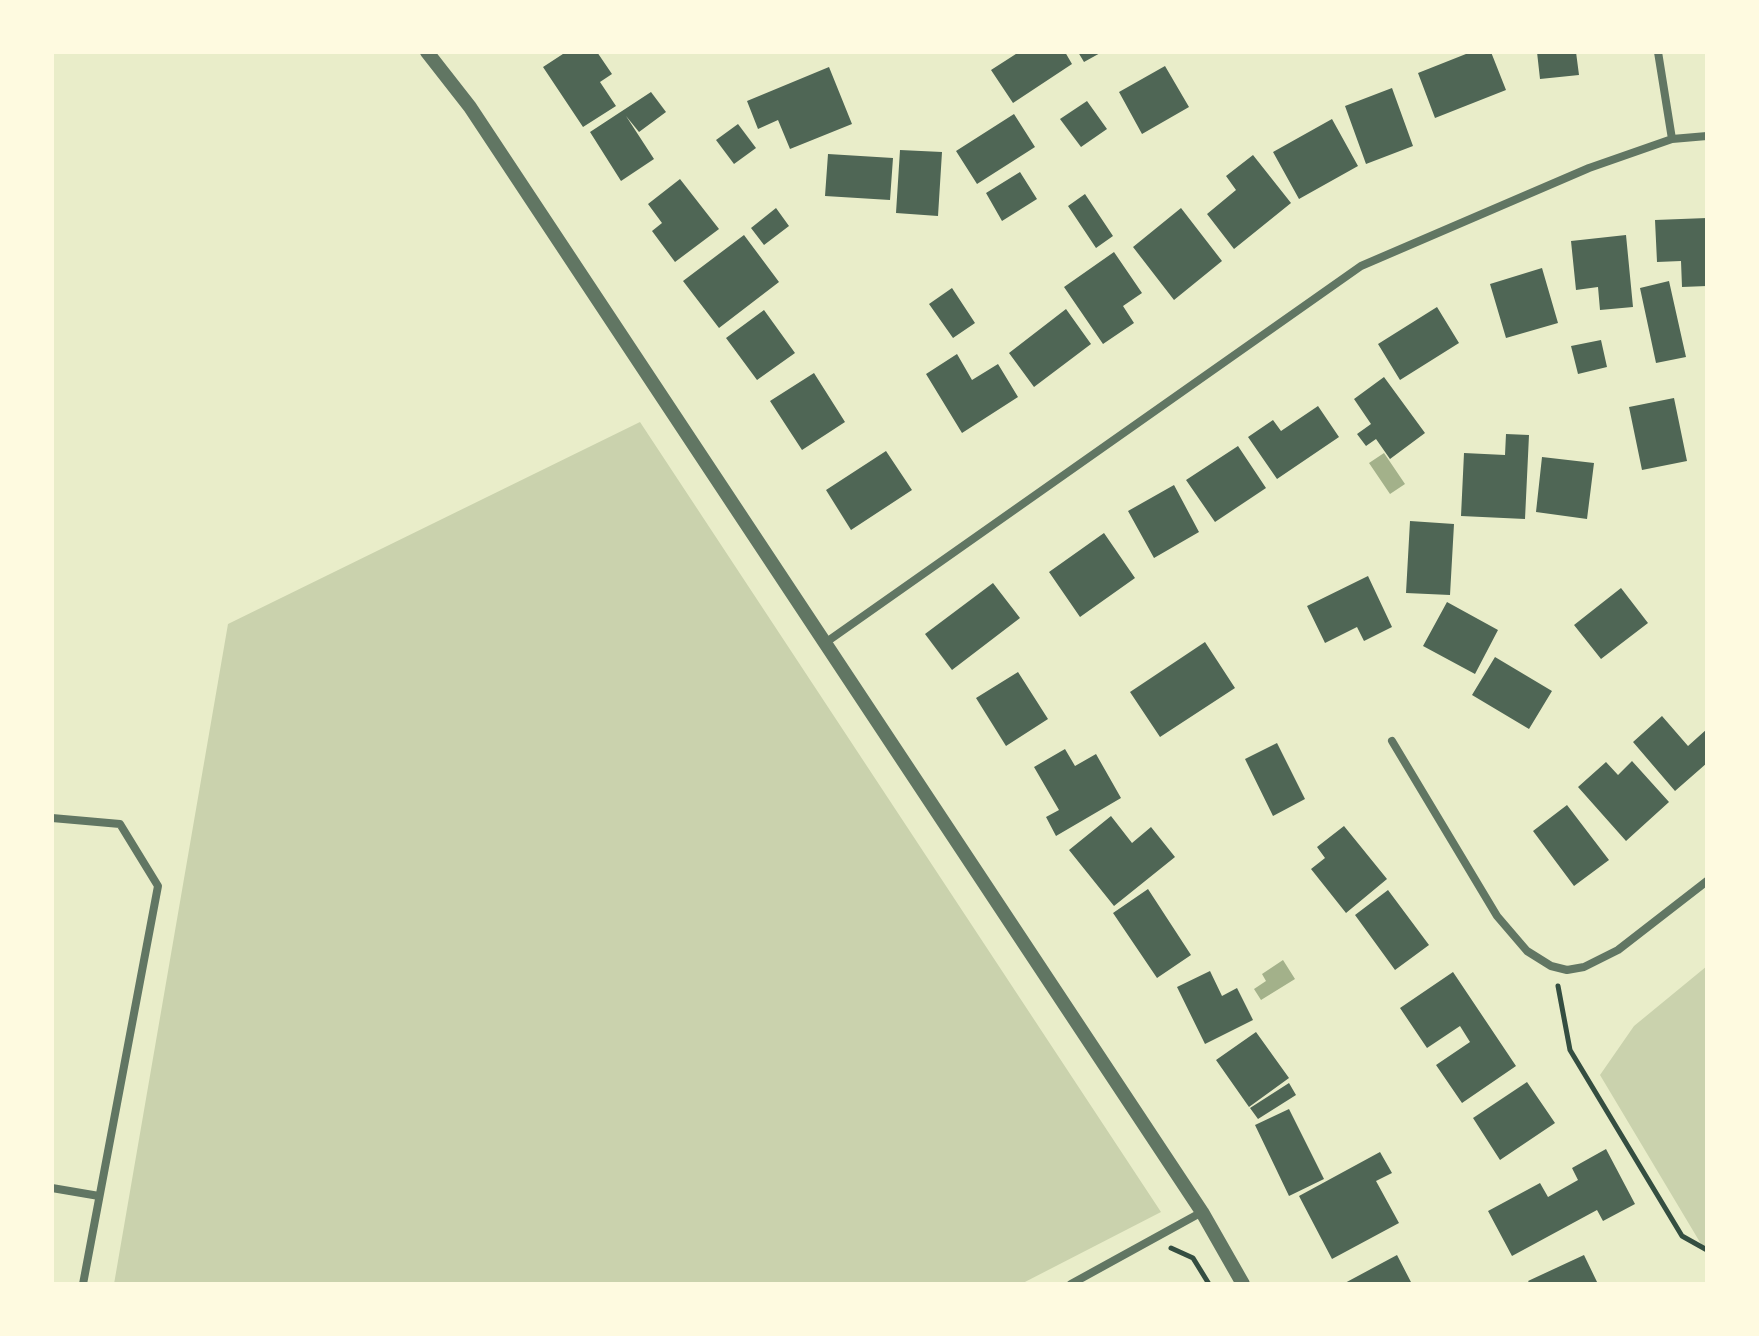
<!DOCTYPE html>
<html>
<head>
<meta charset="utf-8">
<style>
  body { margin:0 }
  #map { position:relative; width:1759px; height:1336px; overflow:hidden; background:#e9edc9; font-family:Mulish,sans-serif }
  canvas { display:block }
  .frame { position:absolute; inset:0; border:54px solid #fefae0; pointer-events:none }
</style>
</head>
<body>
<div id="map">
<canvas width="1759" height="1336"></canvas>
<div class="frame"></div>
</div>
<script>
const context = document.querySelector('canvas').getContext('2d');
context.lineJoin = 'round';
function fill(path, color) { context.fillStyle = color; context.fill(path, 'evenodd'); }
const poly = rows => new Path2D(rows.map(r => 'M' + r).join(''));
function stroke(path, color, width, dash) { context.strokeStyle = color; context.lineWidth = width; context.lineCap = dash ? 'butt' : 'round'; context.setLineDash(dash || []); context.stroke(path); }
fill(poly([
  [640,422,1161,1212,1021,1284,114,1284,228,624],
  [1707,966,1707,1254,1600,1075,1634,1026]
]), '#cad2ad');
fill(poly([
  [1384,453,1405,484,1390,494,1369,463],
  [1283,960,1295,979,1261,1000,1254,989,1266,981,1262,974]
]), '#a3b18a');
fill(poly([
  [566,52,597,52,612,74,600,82,616,106,583,127,543,67],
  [1019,52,1065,52,1072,64,1013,103,991,70],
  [1078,52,1102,52,1084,62],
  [1471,52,1491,52,1506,90,1435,118,1418,73],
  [1537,52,1576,52,1579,75,1540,79],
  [1165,66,1189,107,1142,134,1119,92],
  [829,67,852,124,790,149,778,120,758,129,747,101],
  [1392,88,1413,146,1366,164,1345,106],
  [651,92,666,112,639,132,626,116,654,159,621,181,590,132],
  [1087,101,1107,129,1081,147,1060,119],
  [1014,114,1035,147,977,184,956,151],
  [1332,119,1358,166,1299,199,1273,152],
  [738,124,756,148,734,164,716,140],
  [900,150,942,152,938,216,896,213],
  [828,154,893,158,890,200,825,196],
  [1253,155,1291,203,1234,249,1207,214,1236,190,1226,176],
  [1020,172,1037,199,1002,221,986,193],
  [680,179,719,229,675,262,652,231,662,223,648,204],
  [1085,194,1113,236,1096,248,1068,206],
  [776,208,789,226,764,245,751,228],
  [1181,208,1222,261,1174,300,1133,247],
  [1707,218,1707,286,1682,287,1681,261,1657,262,1655,220],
  [744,235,779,282,719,328,683,281],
  [1626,235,1633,307,1600,310,1598,287,1576,290,1571,241],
  [1114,252,1142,293,1123,306,1134,323,1103,344,1064,287],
  [1542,268,1558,323,1506,338,1490,284],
  [1669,281,1686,357,1656,363,1640,288],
  [952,288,975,323,953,338,929,304],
  [1437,307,1459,343,1400,380,1378,344],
  [1066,309,1091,344,1034,387,1009,353],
  [764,310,795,353,757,380,726,338],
  [1601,340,1607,367,1578,374,1571,346],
  [957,354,972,380,998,364,1018,397,962,433,926,374],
  [814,373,845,422,802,450,770,401],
  [1384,377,1425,433,1390,459,1376,439,1366,446,1357,434,1371,424,1354,399],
  [1674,398,1687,461,1642,470,1629,407],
  [1318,406,1339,437,1277,479,1248,437,1273,420,1281,431],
  [1506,434,1529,435,1525,519,1461,516,1464,453,1505,455],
  [1238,446,1266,488,1215,522,1186,480],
  [886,451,912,490,851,530,826,490],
  [1542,457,1594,463,1587,519,1536,512],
  [1174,485,1199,532,1154,558,1128,511],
  [1410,521,1454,524,1450,595,1406,593],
  [1104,533,1135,578,1080,617,1049,572],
  [1368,576,1392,627,1364,641,1357,627,1325,643,1307,606],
  [993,583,1020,618,952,670,925,634],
  [1621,588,1648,623,1601,659,1574,625],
  [1447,602,1498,630,1475,674,1423,646],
  [1205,642,1235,688,1160,737,1130,692],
  [1495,657,1552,691,1529,729,1472,695],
  [1018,672,1048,719,1006,746,976,698],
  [1662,716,1688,746,1707,729,1707,763,1675,791,1633,742],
  [1277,743,1305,799,1273,816,1245,759],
  [1065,749,1075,766,1096,754,1121,798,1056,836,1046,817,1059,810,1034,767],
  [1632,761,1669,802,1626,841,1578,787,1606,762,1618,775],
  [1567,805,1609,860,1574,886,1533,831],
  [1111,816,1132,843,1151,827,1175,857,1114,906,1069,850],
  [1344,826,1387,879,1346,913,1311,869,1325,858,1317,847],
  [1148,889,1191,955,1157,978,1113,913],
  [1388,890,1429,945,1395,970,1355,915],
  [1210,971,1222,996,1237,988,1253,1020,1205,1044,1177,987],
  [1453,972,1516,1066,1462,1103,1436,1065,1470,1042,1460,1026,1427,1048,1400,1008],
  [1256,1032,1289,1078,1249,1107,1216,1060],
  [1527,1082,1555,1123,1500,1160,1473,1118],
  [1289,1083,1296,1095,1258,1119,1250,1108],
  [1289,1109,1324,1179,1289,1196,1255,1125],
  [1606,1149,1635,1204,1603,1221,1597,1210,1512,1256,1488,1211,1540,1183,1548,1197,1578,1180,1572,1168],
  [1380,1152,1392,1173,1376,1181,1399,1223,1332,1259,1299,1196],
  [1397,1255,1412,1284,1343,1284],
  [1584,1255,1598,1284,1530,1284,1528,1281]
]), '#4f6655');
stroke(poly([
  [1558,986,1570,1050,1682,1236,1707,1250],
  [1171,1248,1193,1258,1209,1284]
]), '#344e41', 5);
stroke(poly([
  [1658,52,1672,139],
  [825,643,1361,266,1589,168,1672,139,1707,136],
  [1392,741,1497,916,1527,951,1551,966,1567,970,1584,967,1618,950,1707,881],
  [52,818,120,824,158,886,83,1284],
  [52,1188,99,1196],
  [1071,1284,1202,1212]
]), '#617663', 8);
stroke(poly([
  [427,52,470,107,1202,1212,1243,1284]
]), '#617663', 14);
</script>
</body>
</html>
